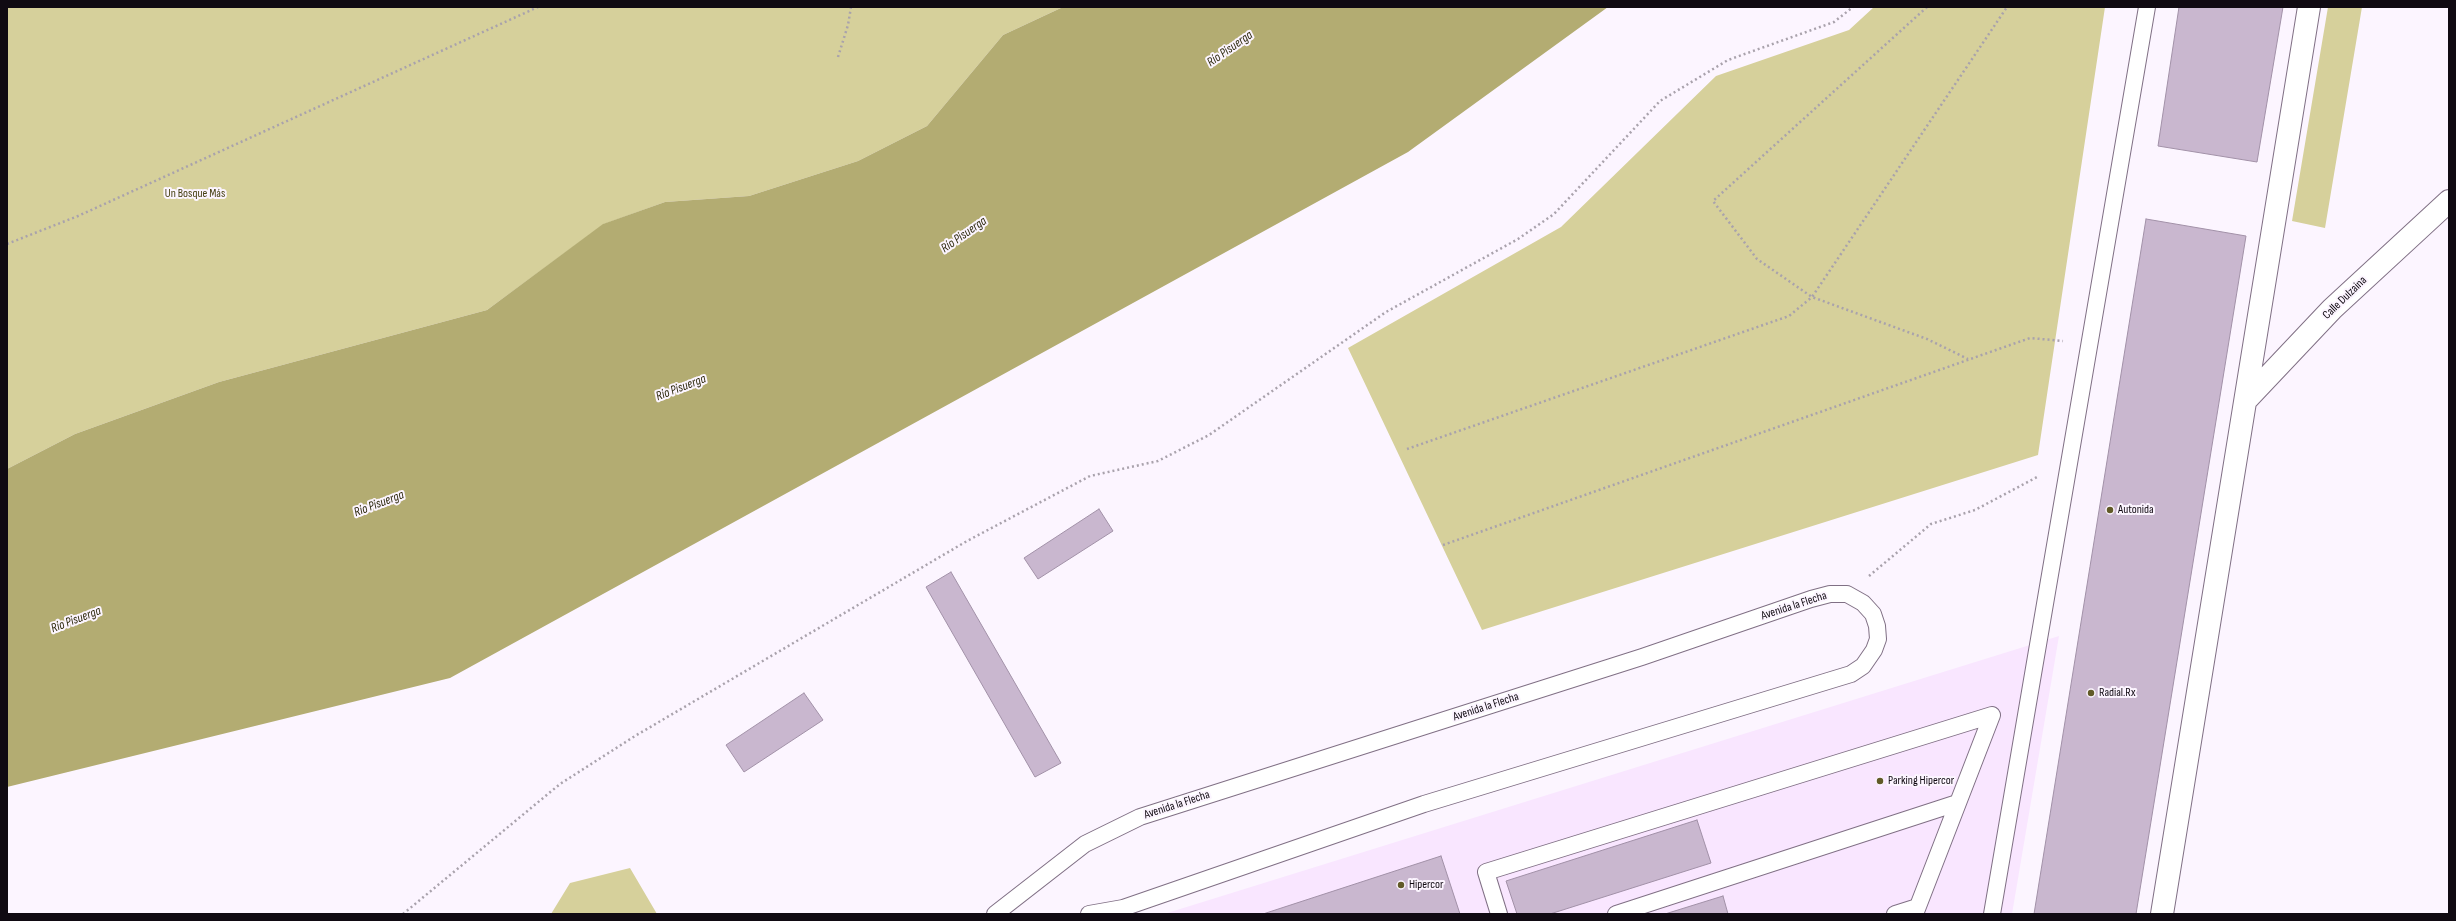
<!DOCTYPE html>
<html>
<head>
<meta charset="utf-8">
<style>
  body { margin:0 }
  #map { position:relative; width:2456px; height:921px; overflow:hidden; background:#fcf5ff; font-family:"Sofia Sans Condensed",sans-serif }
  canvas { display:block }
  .frame { position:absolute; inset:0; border:8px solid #100a12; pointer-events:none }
</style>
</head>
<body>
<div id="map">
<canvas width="2456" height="921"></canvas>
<div class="frame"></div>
</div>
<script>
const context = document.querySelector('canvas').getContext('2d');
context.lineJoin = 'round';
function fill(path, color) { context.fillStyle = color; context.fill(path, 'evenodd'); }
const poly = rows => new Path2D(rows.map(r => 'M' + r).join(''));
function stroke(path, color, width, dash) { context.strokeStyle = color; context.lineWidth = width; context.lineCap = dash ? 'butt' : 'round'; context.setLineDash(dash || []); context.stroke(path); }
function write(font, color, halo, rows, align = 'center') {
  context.font = font + ' "Sofia Sans Condensed",sans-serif'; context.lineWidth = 4; context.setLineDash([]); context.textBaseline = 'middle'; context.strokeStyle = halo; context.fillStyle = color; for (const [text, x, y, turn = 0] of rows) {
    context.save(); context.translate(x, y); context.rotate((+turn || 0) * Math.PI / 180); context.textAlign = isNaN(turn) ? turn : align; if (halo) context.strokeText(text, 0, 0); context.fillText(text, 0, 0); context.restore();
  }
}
fill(poly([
  [2059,636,2012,914,1164,914]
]), '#f9e6ff');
fill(poly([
  [7,7,1063,7,1003,35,927,126,858,161,749,196,665,202,604,224,487,310,219,382,75,434,7,469],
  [1874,7,2105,7,2038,455,1482,630,1348,348,1561,227,1716,76,1849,30],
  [2328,7,2362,7,2325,228,2292,221],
  [630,868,657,914,551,914,570,883]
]), '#d6d09b');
fill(poly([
  [1063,7,1608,7,1408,152,450,678,7,787,7,469,75,434,219,382,487,310,603,224,665,202,749,196,858,161,927,126,1003,35]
]), '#b3ac72');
const building = poly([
  [2179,7,2283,7,2257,162,2158,146,2179,7],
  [2146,219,2246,236,2136,914,2034,914,2146,219],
  [1099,509,1113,531,1038,579,1024,558,1099,509],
  [951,572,1061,763,1035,777,926,587,951,572],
  [804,693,823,720,744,772,726,745,804,693],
  [1697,820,1711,863,1550,914,1517,914,1506,881,1697,820],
  [1441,856,1460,914,1263,914,1441,856],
  [1723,896,1728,914,1665,914,1723,896]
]);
fill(building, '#c9b7cf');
stroke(building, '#a291a8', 1);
const service = poly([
  [995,914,1085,844,1140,817,1642,657,1811,599,1830,594,1847,594,1863,603,1873,614,1877,626,1878,639,1874,650,1863,666,1851,674,1424,804,1123,908,1089,914],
  [1499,914,1486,872,1992,715,1915,914],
  [1616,914,1957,803],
  [1895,914,1917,907],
  [1992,914,2147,7]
]);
const minor = poly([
  [2246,400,2332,309,2449,201],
  [2162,914,2309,7]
]);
stroke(service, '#807085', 18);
stroke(minor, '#807085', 24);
stroke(poly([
  [1927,7,1713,201,1757,259,1812,297,1927,339,1968,359],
  [838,57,848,25,851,7],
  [7,244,78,216,538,7],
  [1407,449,1789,316,1812,297,2007,7],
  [1443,545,2030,338,2063,341],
  [1869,576,1931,524,1975,510,2039,476],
  [403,914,560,784,635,736,967,541,1090,476,1158,461,1209,435,1386,312,1518,239,1554,214,1660,101,1728,60,1834,22,1853,7]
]), '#a9a2ac', 2.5, [2, 3]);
stroke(service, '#fff', 16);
stroke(minor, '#fff', 22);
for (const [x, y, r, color] of [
  [2110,510,4,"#615a27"],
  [2091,693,4,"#615a27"],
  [1880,781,4,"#615a27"],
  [1401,885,4,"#615a27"]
]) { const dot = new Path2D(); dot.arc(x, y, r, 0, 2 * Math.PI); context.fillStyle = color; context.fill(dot); stroke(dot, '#fcf5ff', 1.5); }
write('12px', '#423c0d', '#fcf5ff', [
  ["Un Bosque Más",195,194]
]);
write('12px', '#100a12', '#fcf5ff', [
  ["Calle Dulzaina",2345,298,-44],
  ["Avenida la Flecha",1794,606,-18],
  ["Avenida la Flecha",1486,707,-18],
  ["Avenida la Flecha",1177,805,-18]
]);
write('12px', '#100a12', '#fcf5ff', [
  ["Autonida",2118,510],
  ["Radial.Rx",2099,693],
  ["Parking Hipercor",1888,781],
  ["Hipercor",1409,885]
], 'left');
write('italic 13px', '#2e2a0f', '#fcf5ff', [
  ["Río Pisuerga",1230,49,-35],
  ["Río Pisuerga",964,235,-35],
  ["Río Pisuerga",681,388,-21],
  ["Río Pisuerga",379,504,-21],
  ["Río Pisuerga",76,620,-21]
]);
</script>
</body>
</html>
